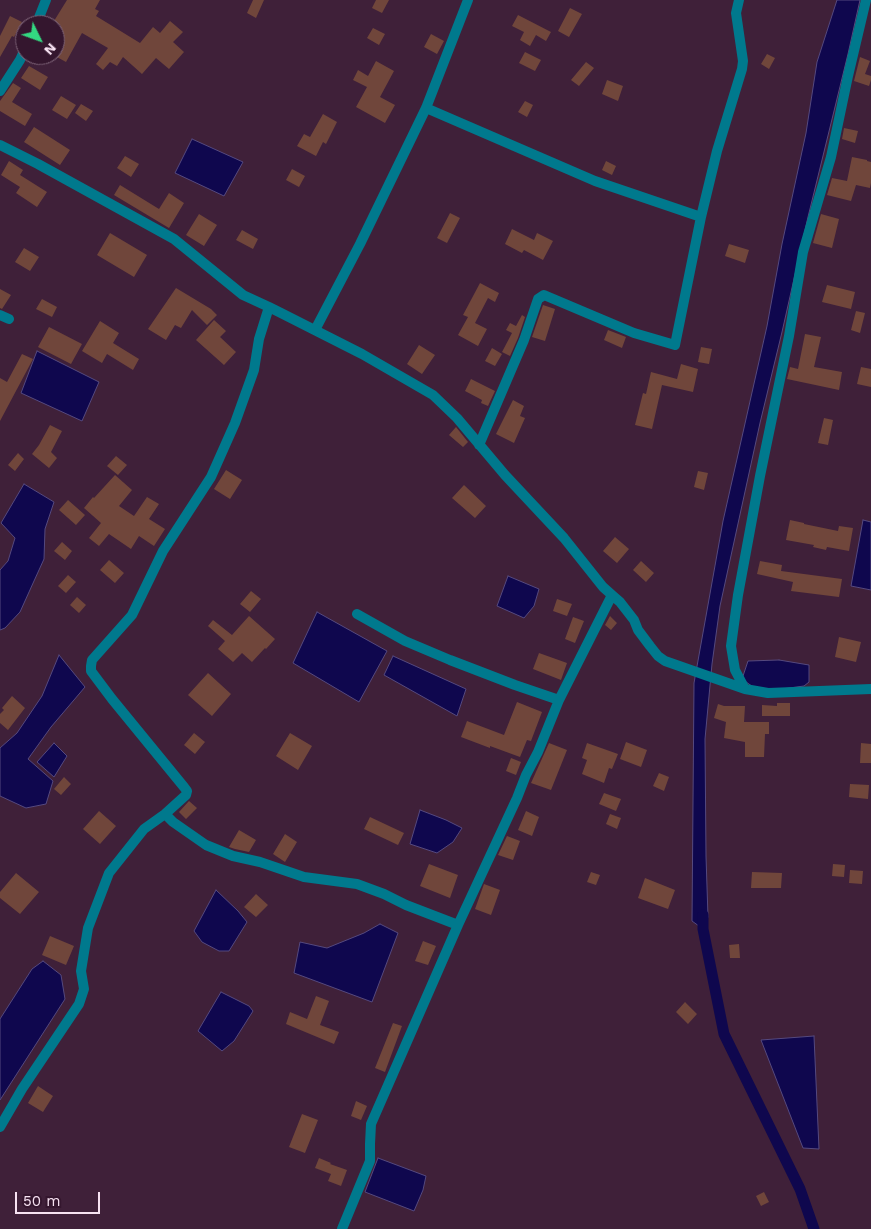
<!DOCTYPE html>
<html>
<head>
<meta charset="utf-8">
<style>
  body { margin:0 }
  #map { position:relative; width:871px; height:1229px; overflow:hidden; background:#3f2039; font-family:"Work Sans",sans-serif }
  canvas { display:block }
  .north { position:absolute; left:15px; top:15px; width:50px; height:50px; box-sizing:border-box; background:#34162e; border:1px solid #82687c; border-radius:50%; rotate:132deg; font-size:14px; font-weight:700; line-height:20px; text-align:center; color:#f7e2f2 }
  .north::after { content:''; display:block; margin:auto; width:18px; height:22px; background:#33d881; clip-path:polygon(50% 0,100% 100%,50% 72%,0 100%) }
  .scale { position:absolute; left:15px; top:1192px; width:85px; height:22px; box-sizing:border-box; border:2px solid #f7e2f2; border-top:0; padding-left:6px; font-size:15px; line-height:18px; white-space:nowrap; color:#f7e2f2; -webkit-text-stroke:4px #34162e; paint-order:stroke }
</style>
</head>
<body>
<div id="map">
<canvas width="871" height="1229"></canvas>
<div class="north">N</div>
<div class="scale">50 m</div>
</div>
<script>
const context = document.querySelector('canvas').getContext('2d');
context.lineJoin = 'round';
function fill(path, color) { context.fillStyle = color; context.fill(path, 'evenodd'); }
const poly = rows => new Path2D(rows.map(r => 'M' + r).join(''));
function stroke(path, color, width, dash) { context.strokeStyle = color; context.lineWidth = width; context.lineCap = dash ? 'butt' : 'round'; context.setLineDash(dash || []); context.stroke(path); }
const water = poly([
  [837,0,860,0,848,54,808,217,782,332,760,423,720,606,712,664,705,739,706,856,708,917,703,929,692,921,694,683,723,521,767,326,782,244,806,133,817,62,837,0],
  [192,139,243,162,224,196,175,173,192,139],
  [37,351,99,382,82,421,21,393,37,351],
  [24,484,54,502,45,529,44,559,34,581,20,612,5,628,0,630,0,570,8,561,15,538,1,523,24,484],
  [863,520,871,522,871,590,851,586,863,520],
  [508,576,539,589,534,606,524,618,497,606,508,576],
  [317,612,387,651,359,702,293,663,317,612],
  [59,655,85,687,51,727,28,759,53,781,46,804,26,808,0,796,0,748,17,733,42,696,59,655],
  [393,656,466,689,457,716,384,675,393,656],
  [779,660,809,665,809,682,804,686,760,692,742,679,748,661,779,660],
  [54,743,67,756,54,777,37,762,54,743],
  [420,810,446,820,462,828,453,842,437,853,410,844,420,810],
  [216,890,238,911,247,922,229,951,219,951,202,942,194,931,216,890],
  [380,924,398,933,372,1002,294,973,300,942,327,948,364,933,380,924],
  [43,961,61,975,65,999,0,1100,0,1019,32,969,43,961],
  [221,992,249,1006,253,1011,234,1041,222,1051,198,1031,221,992],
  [814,1036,819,1149,803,1148,761,1040,814,1036],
  [378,1158,426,1176,423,1190,414,1211,365,1192,378,1158]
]);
fill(water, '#0f074e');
stroke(water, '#55497f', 1);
stroke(poly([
  [703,915,703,929,724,1034,800,1189,814,1229]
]), '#0f074e', 11);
fill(poly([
  [67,0,100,0,95,9,99,11,96,16,140,43,153,27,160,33,170,21,183,32,173,42,184,52,169,69,156,58,142,74,123,57,117,66,110,62,103,70,96,64,108,48,82,33,66,62,55,56,55,38,61,26,54,21],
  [253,0,264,0,256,18,247,13],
  [376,0,389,0,382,13,372,8],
  [570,8,582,14,569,37,558,31],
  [518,15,551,32,546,41,536,35,530,46,520,40,524,32,512,26],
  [10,16,22,22,14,37,12,36,0,57,0,36],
  [373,28,385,34,379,45,367,38],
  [431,34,444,41,437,54,424,47],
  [525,52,541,60,535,71,519,63],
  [767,54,775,58,769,69,761,64],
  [860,57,870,61,865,74,871,76,871,80,869,86,854,81],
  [376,61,394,71,380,97,395,105,385,123,356,107,367,87,353,80,358,70,368,76],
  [586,62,594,68,579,86,571,80],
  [29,66,48,77,40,90,21,78],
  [607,80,623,86,618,101,602,94],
  [13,83,21,88,12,102,32,114,25,126,0,111,0,101],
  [61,96,76,105,67,119,52,110],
  [525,101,533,105,527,117,518,112],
  [81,104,93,111,86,121,75,113],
  [323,114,337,122,326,144,323,142,316,156,297,146,304,134,310,137],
  [34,127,70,150,60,165,24,142],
  [844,128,858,131,855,143,842,139],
  [125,156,139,164,131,177,117,168],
  [852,157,867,160,867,161,871,162,871,183,870,188,856,185,851,201,827,195,832,178,847,181],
  [9,161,23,170,20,175,47,192,37,207,16,193,20,187,1,175],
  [606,161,616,166,612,175,602,170],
  [292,169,305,176,299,187,286,180],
  [120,185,159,209,169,193,184,203,169,228,114,195],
  [450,213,460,218,447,243,437,238],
  [199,214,217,225,204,246,186,235],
  [821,214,839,219,832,248,813,243],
  [512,229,534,240,537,233,553,241,543,260,524,250,522,253,505,244],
  [242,230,258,239,253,249,236,240],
  [110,233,147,255,134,277,97,255],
  [729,244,749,250,745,263,725,256],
  [24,248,39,257,30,271,15,262],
  [480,283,499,293,495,302,488,298,475,323,487,329,478,346,458,335,468,317,463,315],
  [827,285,855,292,851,309,822,302],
  [176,288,211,309,217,315,207,325,192,310,181,328,175,325,166,340,148,329],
  [0,289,11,295,2,309,0,308],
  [42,299,57,307,52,317,36,309],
  [543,305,555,309,545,341,532,337],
  [856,311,865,313,860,333,851,330],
  [522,315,525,317,518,338,510,356,502,352,512,333,506,330,510,323,516,326],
  [214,320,226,331,220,337,236,352,224,365,196,340],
  [100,321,119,333,113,343,139,359,133,370,107,354,102,363,82,351],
  [49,327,82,344,71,364,38,347],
  [608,330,626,337,622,348,604,340],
  [805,334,821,337,814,367,842,372,839,390,787,379,790,367,798,369],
  [419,345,435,355,422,374,407,364],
  [701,347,712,349,709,364,698,362],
  [492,348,502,354,495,366,485,361],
  [22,354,33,359,0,421,0,378,7,382],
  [681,364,698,369,693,392,662,385,652,429,635,425,643,393,646,394,651,372,677,379],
  [861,367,871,369,871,387,857,384],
  [471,379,495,391,488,406,481,403,482,400,465,391],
  [513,400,524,406,520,416,525,418,514,443,496,434],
  [824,418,833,420,828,445,818,443],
  [50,425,62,431,51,452,57,458,49,468,32,454,39,445],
  [456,427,468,442,463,447,449,435],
  [18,453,24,459,15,471,8,465],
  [116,456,127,465,118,475,107,466],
  [226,470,242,480,230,499,214,489],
  [698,471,708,473,704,490,694,487],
  [115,475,132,490,119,506,134,516,147,497,159,504,149,519,165,529,154,546,139,536,131,549,109,534,99,546,89,538,101,523,84,508,93,497,94,498],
  [464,485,486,506,475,518,452,498],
  [68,500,85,515,76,525,59,510],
  [790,520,804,523,804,524,838,531,839,526,853,528,849,551,827,547,826,550,813,547,814,545,786,540],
  [615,537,629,549,617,563,603,551],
  [62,542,72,551,65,560,54,551],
  [109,560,124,573,115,583,100,570],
  [641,561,654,573,646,582,633,570],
  [760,561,782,565,781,571,842,579,839,597,791,591,793,582,757,574],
  [68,575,76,582,66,593,58,586],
  [251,591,261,599,250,612,240,604],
  [77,597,86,605,79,613,70,605],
  [557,599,572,604,567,616,553,611],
  [249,616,275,639,266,649,265,648,252,662,242,653,233,662,218,649,225,641,208,626,213,620,232,635],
  [610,616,617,623,611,630,605,625],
  [573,617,584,621,575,643,565,639],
  [839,637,861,642,856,662,835,657],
  [539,653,567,663,561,680,533,669],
  [208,673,231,694,212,716,188,695],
  [12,696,25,708,8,730,0,723,0,714,4,710,2,708],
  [517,702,542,712,531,741,527,740,520,757,490,746,490,748,461,737,467,721,504,735],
  [777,703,790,703,790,716,762,716,762,705,777,706],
  [718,704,724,706,745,706,744,722,769,722,769,734,765,734,764,757,745,757,745,742,724,738,726,722,714,718],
  [194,733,205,742,195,754,184,745],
  [290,733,312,746,298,770,276,756],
  [626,742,647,750,641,767,620,759],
  [549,743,567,750,551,790,531,783],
  [587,743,618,754,612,769,609,768,604,783,582,774,587,760,582,758],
  [861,743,871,744,871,763,860,763],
  [511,758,521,762,516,775,506,771],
  [659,773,669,777,664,791,653,786],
  [64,777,71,784,61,795,54,789],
  [850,784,869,785,868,799,849,797],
  [604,793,621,799,616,811,599,804],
  [189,801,197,808,186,819,179,812],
  [99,811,116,826,100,844,83,829],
  [526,811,539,817,532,836,518,830],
  [610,814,621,818,617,829,606,824],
  [370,817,404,833,398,845,364,829],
  [239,830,256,840,249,852,235,849,229,847],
  [285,834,297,842,285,862,273,854],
  [507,836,520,841,513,860,498,855],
  [429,864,458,875,450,898,420,886],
  [833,864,845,865,844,877,832,876],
  [850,870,863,871,862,884,849,883],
  [591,872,600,875,596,885,587,882],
  [752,872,782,873,781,888,751,888],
  [16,873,39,892,20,914,0,898,0,892],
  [645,878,675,890,668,909,638,898],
  [484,884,500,890,491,915,475,909],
  [256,894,268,905,256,917,244,907],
  [50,936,74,946,66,965,42,955],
  [423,941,436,946,428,965,415,961],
  [739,944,740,958,730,958,729,945],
  [316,996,329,1001,320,1025,339,1032,334,1044,286,1024,290,1012,307,1019],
  [685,1002,697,1014,688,1024,676,1012],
  [393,1023,402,1026,385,1072,375,1068],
  [38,1086,53,1096,43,1112,28,1103],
  [356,1101,367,1106,361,1120,351,1116],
  [302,1114,318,1120,305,1153,289,1147],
  [319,1158,331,1163,330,1164,347,1170,341,1186,328,1181,331,1174,315,1168],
  [764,1192,769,1202,761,1206,756,1196]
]), '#70463b');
stroke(poly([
  [36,25,46,0],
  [0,91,20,60,25,49],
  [426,108,595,181,701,217],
  [0,145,38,164,174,239,243,295,269,307,281,313,362,354,433,395,457,418,505,475,564,538,603,587,612,595,559,700,538,752,526,775,517,798,458,925,371,1124,370,1144,370,1161,342,1229],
  [0,315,9,319],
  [315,330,360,244,426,108,468,0],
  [479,445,524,340,538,299,544,295,634,333,675,345,701,217,717,151,742,69,743,61,736,13,739,0],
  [612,595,620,602,634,620,638,630,650,646,658,656,665,661,745,689,768,693,871,689],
  [357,614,405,641,450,660,515,685,559,700],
  [745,689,735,670,731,646,738,595,760,476,789,336,803,252,831,157,848,76,866,0],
  [165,814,173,822,206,845,233,856,260,862,304,877,357,884,384,894,406,905,458,925],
  [0,1127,22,1089,79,1004,84,989,81,971,88,928,109,873,144,829,165,814,186,795,187,791,184,787,112,699,91,671,91,666,92,660,132,615,163,551,211,477,235,423,254,370,259,339,269,307]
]), '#00798d', 10);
</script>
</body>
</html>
